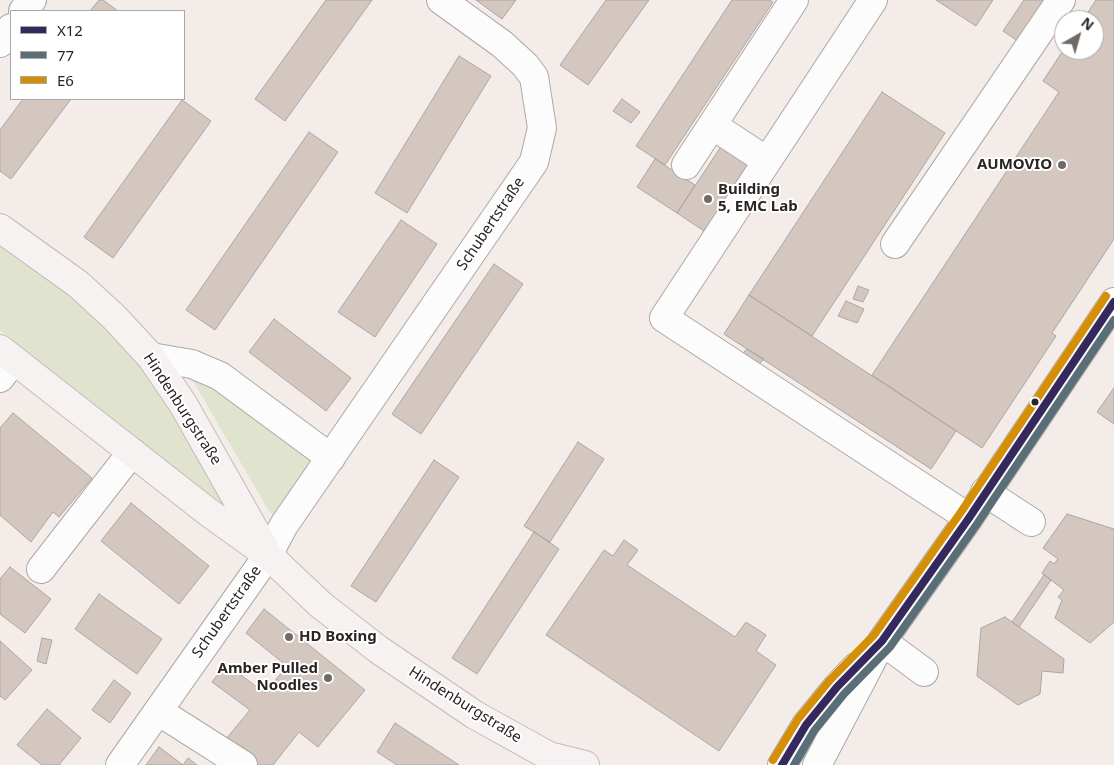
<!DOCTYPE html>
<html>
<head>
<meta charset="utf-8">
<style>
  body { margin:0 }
  #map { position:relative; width:1114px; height:765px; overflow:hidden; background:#f4ece9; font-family:"Noto Sans",sans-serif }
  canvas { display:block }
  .legend { position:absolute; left:10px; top:10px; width:175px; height:90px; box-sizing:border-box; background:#fff; border:1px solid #aaa8a7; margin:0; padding:6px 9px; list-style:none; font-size:15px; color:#2a2523 }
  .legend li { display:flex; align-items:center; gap:10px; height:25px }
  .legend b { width:25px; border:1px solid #aaa8a7 }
  .north { position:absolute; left:1054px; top:10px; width:50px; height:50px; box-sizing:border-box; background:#fff; border:1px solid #aaa8a7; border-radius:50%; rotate:38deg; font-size:14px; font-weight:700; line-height:20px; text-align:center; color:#2a2523 }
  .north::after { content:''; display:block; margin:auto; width:18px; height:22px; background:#716b68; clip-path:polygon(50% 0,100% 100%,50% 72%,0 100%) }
</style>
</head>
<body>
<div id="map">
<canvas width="1114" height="765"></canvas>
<ul class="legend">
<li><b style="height:6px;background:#35285d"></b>X12</li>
<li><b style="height:6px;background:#5a6e78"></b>77</li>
<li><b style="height:6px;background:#d48f07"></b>E6</li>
</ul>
<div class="north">N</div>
</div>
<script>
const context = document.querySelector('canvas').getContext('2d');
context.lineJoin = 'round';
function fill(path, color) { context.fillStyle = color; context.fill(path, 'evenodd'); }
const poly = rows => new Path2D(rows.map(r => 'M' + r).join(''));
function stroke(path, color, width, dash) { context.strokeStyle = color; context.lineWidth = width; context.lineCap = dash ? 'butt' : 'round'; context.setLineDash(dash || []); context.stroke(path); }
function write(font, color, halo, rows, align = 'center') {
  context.font = font + ' "Noto Sans",sans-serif'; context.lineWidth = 4; context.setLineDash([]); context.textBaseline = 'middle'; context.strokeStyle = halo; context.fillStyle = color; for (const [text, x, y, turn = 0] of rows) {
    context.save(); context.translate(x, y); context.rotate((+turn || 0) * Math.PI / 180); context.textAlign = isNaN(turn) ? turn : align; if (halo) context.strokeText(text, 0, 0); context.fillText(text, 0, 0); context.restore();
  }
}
fill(poly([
  [0,241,67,290,106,325,160,388,225,503,217,503,0,330],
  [191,378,205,381,313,459,279,514,273,515,269,511]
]), '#e0e4cf');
const building = poly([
  [99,0,103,0,118,11,90,11,99,0],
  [326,0,372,0,285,121,255,99,326,0],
  [476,0,516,0,502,19,476,0],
  [606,0,649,0,588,85,560,65,606,0],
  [732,0,769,0,773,2,665,165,636,146,732,0],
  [936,0,993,0,976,26,936,0],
  [1024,0,1049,0,1021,43,1003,31,1024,0],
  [1096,0,1114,0,1114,239,1052,333,1056,336,982,448,872,375,1059,92,1043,81,1064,49,1094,50,1094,20,1083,20,1096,0],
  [459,56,491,76,407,213,375,193,459,56],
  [882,92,945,133,812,336,749,295,882,92],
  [23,99,71,99,11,179,0,171,0,130,23,99],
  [622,99,640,112,631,123,613,111,622,99],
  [182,100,211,121,113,258,84,237,182,100],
  [309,132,338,152,215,330,186,310,309,132],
  [722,145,752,165,707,233,677,213,722,145],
  [655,159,695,185,677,213,637,187,655,159],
  [401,220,437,244,375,337,338,312,401,220],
  [494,264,523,284,421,434,392,414,494,264],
  [858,286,869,290,863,302,853,299,858,286],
  [749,295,956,431,931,469,724,334,749,295],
  [846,301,864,309,857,323,838,316,846,301],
  [274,319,351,378,326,411,249,352,274,319],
  [747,349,764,359,755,368,741,355,747,349],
  [1114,388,1114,424,1097,412,1114,388],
  [13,413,92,478,59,517,53,512,31,542,0,515,0,428,13,413],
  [578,442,604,459,550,542,524,526,578,442],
  [434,460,459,477,376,602,351,586,434,460],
  [131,503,209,566,179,604,101,541,131,503],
  [1067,514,1114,529,1114,622,1090,643,1055,618,1062,600,1058,597,1064,590,1042,573,1050,561,1054,564,1058,559,1043,548,1067,514],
  [534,532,559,549,477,674,452,658,534,532],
  [624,540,638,550,627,565,735,637,746,622,766,635,756,651,776,665,719,751,546,635,604,550,613,556,624,540],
  [10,567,51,599,25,633,0,614,0,579,10,567],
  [1044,575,1051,580,1019,627,1012,622,1044,575],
  [99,594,162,639,137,674,75,629,99,594],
  [264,609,365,690,318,747,299,732,273,765,260,765,226,739,250,710,212,682,226,664,265,693,287,666,246,633,264,609],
  [1005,617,1064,659,1063,673,1042,671,1040,694,1018,705,977,676,981,628,1005,617],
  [42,638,52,640,46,664,37,661,42,638],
  [0,641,32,670,5,700,0,696,0,641],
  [114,680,131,693,110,723,92,710,114,680],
  [47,709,81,738,59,765,42,765,17,745,47,709],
  [395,723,459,765,397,765,377,752,395,723],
  [159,747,183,765,188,758,197,765,146,765,159,747]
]);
fill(building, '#d4c7c0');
stroke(building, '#aba6a3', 1);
const minor = poly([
  [873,0,664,318,969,518],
  [23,11,32,0],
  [0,43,11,28],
  [712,125,767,161],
  [686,165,794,0],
  [895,244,1061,0],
  [151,357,192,364,220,376,331,458],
  [0,378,14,360],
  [985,492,1031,522],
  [41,569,132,452],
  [882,641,924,672],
  [158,711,243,765],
  [120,765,268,555,284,525,534,162,542,128,534,77,525,65,502,44,441,0],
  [782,765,806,725,837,687,856,667],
  [817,765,882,641,969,518,1114,302]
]);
const major = poly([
  [0,228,78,284,114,317,151,357,183,404,265,549],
  [0,349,208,512,268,555,321,605,379,650,475,715,549,756,559,765],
  [549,756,585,765]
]);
stroke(minor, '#ada7a5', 30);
stroke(major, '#c6bab9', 30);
stroke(minor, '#fdfcfc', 28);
stroke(major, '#f7f2f2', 28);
stroke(poly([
  [782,765,806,725,837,687,882,641,969,518,1114,302]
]), '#35285d', 8);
stroke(poly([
  [794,765,814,731,844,694,890,647,977,524,1114,320]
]), '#5a6e78', 8);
stroke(poly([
  [773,760,798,719,830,680,874,635,961,512,1106,296]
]), '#d48f07', 8);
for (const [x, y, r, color] of [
  [1062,165,5,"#716b68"],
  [708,199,5,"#716b68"],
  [1035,402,4.5,"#2a2523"],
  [289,637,5,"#716b68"],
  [328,678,5,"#716b68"]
]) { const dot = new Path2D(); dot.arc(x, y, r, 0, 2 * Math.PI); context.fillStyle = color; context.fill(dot); stroke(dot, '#fff', 2); }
write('bold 15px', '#2a2523', '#fff', [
  ["AUMOVIO",1052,165],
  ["Building",718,190,"left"],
  ["5, EMC Lab",718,207,"left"],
  ["HD Boxing",299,637,"left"],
  ["Amber Pulled",318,669],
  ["Noodles",318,686]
], 'right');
write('15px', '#2a2523', '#fff', [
  ["Schubertstraße",491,224,-56],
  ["Hindenburgstraße",182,409,57],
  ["Schubertstraße",227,612,-55],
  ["Hindenburgstraße",465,705,32]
]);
</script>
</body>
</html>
